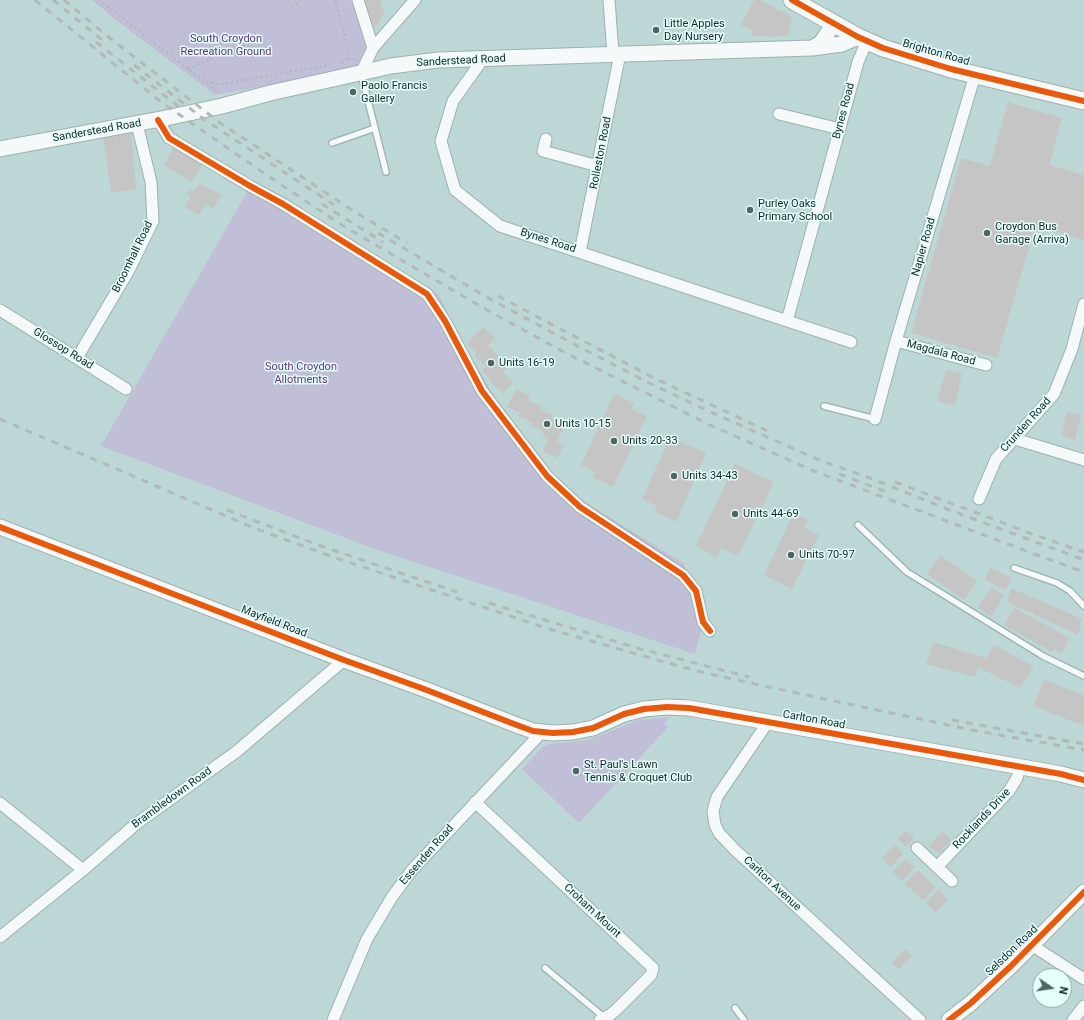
<!DOCTYPE html>
<html>
<head>
<meta charset="utf-8">
<style>
  body { margin:0 }
  #map { position:relative; width:1084px; height:1020px; overflow:hidden; background:#bcd7d5; font-family:Roboto,sans-serif }
  canvas { display:block }
  .north { position:absolute; left:1032px; top:968px; width:40px; height:40px; box-sizing:border-box; background:#e5fdfb; border:1px solid #91a7a6; border-radius:50%; rotate:103deg; font-size:11px; font-weight:700; line-height:16px; text-align:center; color:#132726 }
  .north::after { content:''; display:block; margin:auto; width:14px; height:18px; background:#4e6563; clip-path:polygon(50% 0,100% 100%,50% 72%,0 100%) }
</style>
</head>
<body>
<div id="map">
<canvas width="1084" height="1020"></canvas>
<div class="north">N</div>
</div>
<script>
const context = document.querySelector('canvas').getContext('2d');
context.lineJoin = 'round';
function fill(path, color) { context.fillStyle = color; context.fill(path, 'evenodd'); }
const poly = rows => new Path2D(rows.map(r => 'M' + r).join(''));
function stroke(path, color, width, dash) { context.strokeStyle = color; context.lineWidth = width; context.lineCap = dash ? 'butt' : 'round'; context.setLineDash(dash || []); context.stroke(path); }
function write(font, color, halo, rows, align = 'center') {
  context.font = font + ' Roboto,sans-serif'; context.lineWidth = 3; context.setLineDash([]); context.textBaseline = 'middle'; context.strokeStyle = halo; context.fillStyle = color; for (const [text, x, y, turn = 0] of rows) {
    context.save(); context.translate(x, y); context.rotate((+turn || 0) * Math.PI / 180); context.textAlign = isNaN(turn) ? turn : align; if (halo) context.strokeText(text, 0, 0); context.fillText(text, 0, 0); context.restore();
  }
}
fill(poly([
  [92,0,353,0,368,47,358,66,269,85,215,95,116,20],
  [253,182,439,295,457,333,500,406,567,491,683,563,706,612,695,654,375,549,101,446],
  [670,717,664,723,668,727,579,823,522,769,542,748,548,744,588,740,639,720]
]), '#c1bed8');
fill(poly([
  [360,0,380,0,385,16,381,17,381,19,379,20,379,25,374,26,375,29,370,30],
  [754,0,760,0,775,7,774,9,790,14,792,18,789,34,784,37,775,36,774,37,752,36,752,30,741,25],
  [1008,102,1062,118,1049,165,1084,175,1084,240,1035,226,997,358,911,333,961,158,990,166],
  [131,131,136,189,111,193,103,136],
  [174,147,203,164,192,182,164,165],
  [199,183,221,195,213,209,206,204,199,215,185,207,191,196,187,194,190,188,194,191],
  [483,327,495,338,488,346,499,356,496,359,506,368,503,372,513,382,503,393,490,382,492,380,482,371,486,367,474,356,477,353,467,344],
  [946,370,962,374,955,405,937,401],
  [516,389,530,396,528,400,542,406,540,410,553,415,551,419,565,425,557,442,564,445,557,458,543,451,548,438,542,435,544,432,531,426,533,423,518,416,520,413,507,407],
  [614,394,634,403,631,409,647,416,613,487,593,477,596,472,581,465],
  [1067,412,1081,415,1075,440,1061,436],
  [670,437,706,453,676,522,655,512,657,506,642,499],
  [735,464,774,482,738,556,721,548,717,557,696,546],
  [794,513,808,520,804,528,819,535,792,589,764,575],
  [940,555,977,581,964,600,927,574],
  [990,568,1012,578,1006,590,985,580],
  [991,587,1004,595,991,617,978,608],
  [1011,588,1082,619,1078,635,1007,602],
  [1014,608,1070,638,1062,653,1054,649,1052,652,1004,625],
  [933,642,986,658,994,645,1033,666,1020,688,978,667,975,677,926,664],
  [1044,680,1084,695,1084,726,1033,706],
  [625,765,629,769,621,777,618,773],
  [906,830,914,838,906,847,898,839],
  [942,831,951,840,940,853,938,853,929,846],
  [895,844,903,854,891,867,882,858],
  [905,859,915,867,902,881,892,872],
  [918,870,936,887,923,901,905,884],
  [938,889,948,899,936,913,926,903],
  [905,949,912,955,899,969,892,963]
]), '#c6c5c6');
const lane = poly([
  [361,73,386,172],
  [332,143,375,128],
  [824,406,875,419],
  [858,525,907,572,1043,656,1084,676],
  [1014,568,1057,583,1070,591,1084,606],
  [545,968,605,1018],
  [735,1008,744,1020]
]);
const street = poly([
  [358,0,373,48],
  [609,0,613,54],
  [483,59,453,101,441,141,455,190,500,226,851,342],
  [361,73,373,48,415,0],
  [779,114,840,129],
  [158,120,169,138,250,186,283,204,427,294,445,321,482,391,547,476,580,507,683,575,696,591,703,622,710,631],
  [546,139,543,151,598,166],
  [580,252,620,54],
  [0,310,126,389],
  [787,321,858,62,867,41],
  [896,341,986,365],
  [77,358,128,272,153,221,151,182,137,124],
  [875,419,896,341,975,75],
  [1015,439,1084,460],
  [979,499,996,459,1054,394,1072,349,1084,304],
  [768,722,717,797,713,811,715,825,719,833,735,850,920,1020],
  [475,802,653,968,651,975,616,1010,610,1015,600,1020],
  [0,803,83,870],
  [917,848,952,881],
  [937,867,1009,791,1017,778,1020,767],
  [0,937,83,870,136,824,236,752,344,660],
  [1033,946,1084,979],
  [333,1020,367,939,392,897,412,870,542,732],
  [1073,1020,1084,1006]
]);
const secondary = poly([
  [812,48,821,43,834,23],
  [0,149,166,118,222,106,270,93,391,66,438,60,812,48,842,44,858,37],
  [0,527,344,660,424,689,514,724,533,731,553,733,573,732,593,728,624,714,644,709,667,707,689,708,1061,774,1084,780],
  [949,1020,971,1003,1011,966,1084,892]
]);
const primary = poly([
  [792,0,858,37,883,48,951,69,1084,101]
]);
stroke(lane, '#9cb1b0', 8);
stroke(street, '#9cb1b0', 13);
stroke(secondary, '#9cb1b0', 17);
stroke(primary, '#9cb1b0', 19);
stroke(poly([
  [99,0,201,79,210,83,222,84,328,65],
  [335,0,349,52,348,58,355,60],
  [292,7,301,0],
  [342,63,348,58],
  [188,69,219,55,256,41],
  [203,81,219,93]
]), '#adb8b7', 2, [2, 3]);
stroke(lane, '#f5f9f9', 5.5);
stroke(street, '#f5f9f9', 11);
stroke(secondary, '#f5f9f9', 15);
stroke(primary, '#f5f9f9', 17);
stroke(poly([
  [35,0,161,102,268,176,345,227,485,309,564,352,710,425,814,471,1037,555,1084,572],
  [53,0,106,43],
  [64,0,111,39,219,122,355,212,407,243],
  [96,42,178,106],
  [134,65,205,120,334,205],
  [322,204,383,242],
  [378,233,490,299,570,342,651,384,715,414,819,460,870,478,947,509,1084,560],
  [498,296,654,378,772,433],
  [0,419,254,528,333,557,549,629,682,667,718,676,834,701,977,731,1084,750],
  [839,474,887,492],
  [895,482,1035,535,1084,552],
  [227,510,318,545,457,592],
  [489,603,637,648,749,677],
  [952,720,1084,744]
]), '#b2b9b8', 3, [7, 7]);
stroke(poly([
  [792,0,858,37,883,48,951,69,1084,101],
  [158,120,169,138,250,186,283,204,427,294,445,321,482,391,547,476,580,507,683,575,696,591,703,622,710,631],
  [0,527,344,660,424,689,514,724,533,731,553,733,573,732,593,728,624,714,644,709,667,707,689,708,1061,774,1084,780],
  [949,1020,971,1003,1011,966,1084,892]
]), '#e8590c', 6);
for (const [x, y, r, color] of [
  [656,30,4,"#4e6563"],
  [353,92,4,"#4e6563"],
  [750,210,4,"#4e6563"],
  [987,233,4,"#4e6563"],
  [491,363,4,"#4e6563"],
  [547,424,4,"#4e6563"],
  [614,441,4,"#4e6563"],
  [674,476,4,"#4e6563"],
  [735,514,4,"#4e6563"],
  [791,555,4,"#4e6563"],
  [576,771,4,"#4e6563"]
]) { const dot = new Path2D(); dot.arc(x, y, r, 0, 2 * Math.PI); context.fillStyle = color; context.fill(dot); stroke(dot, '#e5fdfb', 1.5); }
write('11px', '#132726', '#e5fdfb', [
  ["Little Apples",664,24],
  ["Day Nursery",664,37],
  ["Paolo Francis",361,86],
  ["Gallery",361,99],
  ["Purley Oaks",758,204],
  ["Primary School",758,217],
  ["Croydon Bus",995,227],
  ["Garage (Arriva)",995,240],
  ["Units 16-19",499,363],
  ["Units 10-15",555,424],
  ["Units 20-33",622,441],
  ["Units 34-43",682,476],
  ["Units 44-69",743,514],
  ["Units 70-97",799,555],
  ["St. Paul's Lawn",584,765],
  ["Tennis & Croquet Club",584,778]
], 'left');
write('11px', '#5f3679', '#e5fdfb', [
  ["South Croydon",226,39],
  ["Recreation Ground",226,52],
  ["South Croydon",301,367],
  ["Allotments",301,380]
]);
write('11px', '#132726', '#e5fdfb', [
  ["Brighton Road",936,53,16],
  ["Sanderstead Road",461,61,-3],
  ["Bynes Road",844,111,-75],
  ["Sanderstead Road",97,131,-10],
  ["Rolleston Road",601,153,-79],
  ["Bynes Road",548,241,18],
  ["Napier Road",924,247,-74],
  ["Broomhall Road",133,257,-64],
  ["Glossop Road",63,349,32],
  ["Magdala Road",941,353,15],
  ["Crunden Road",1026,425,-48],
  ["Mayfield Road",274,622,21],
  ["Carlton Road",814,720,10],
  ["Brambledown Road",172,798,-36],
  ["Rocklands Drive",982,819,-47],
  ["Essenden Road",427,855,-49],
  ["Carlton Avenue",772,884,43],
  ["Croham Mount",592,911,43],
  ["Selsdon Road",1012,951,-44]
]);
</script>
</body>
</html>
